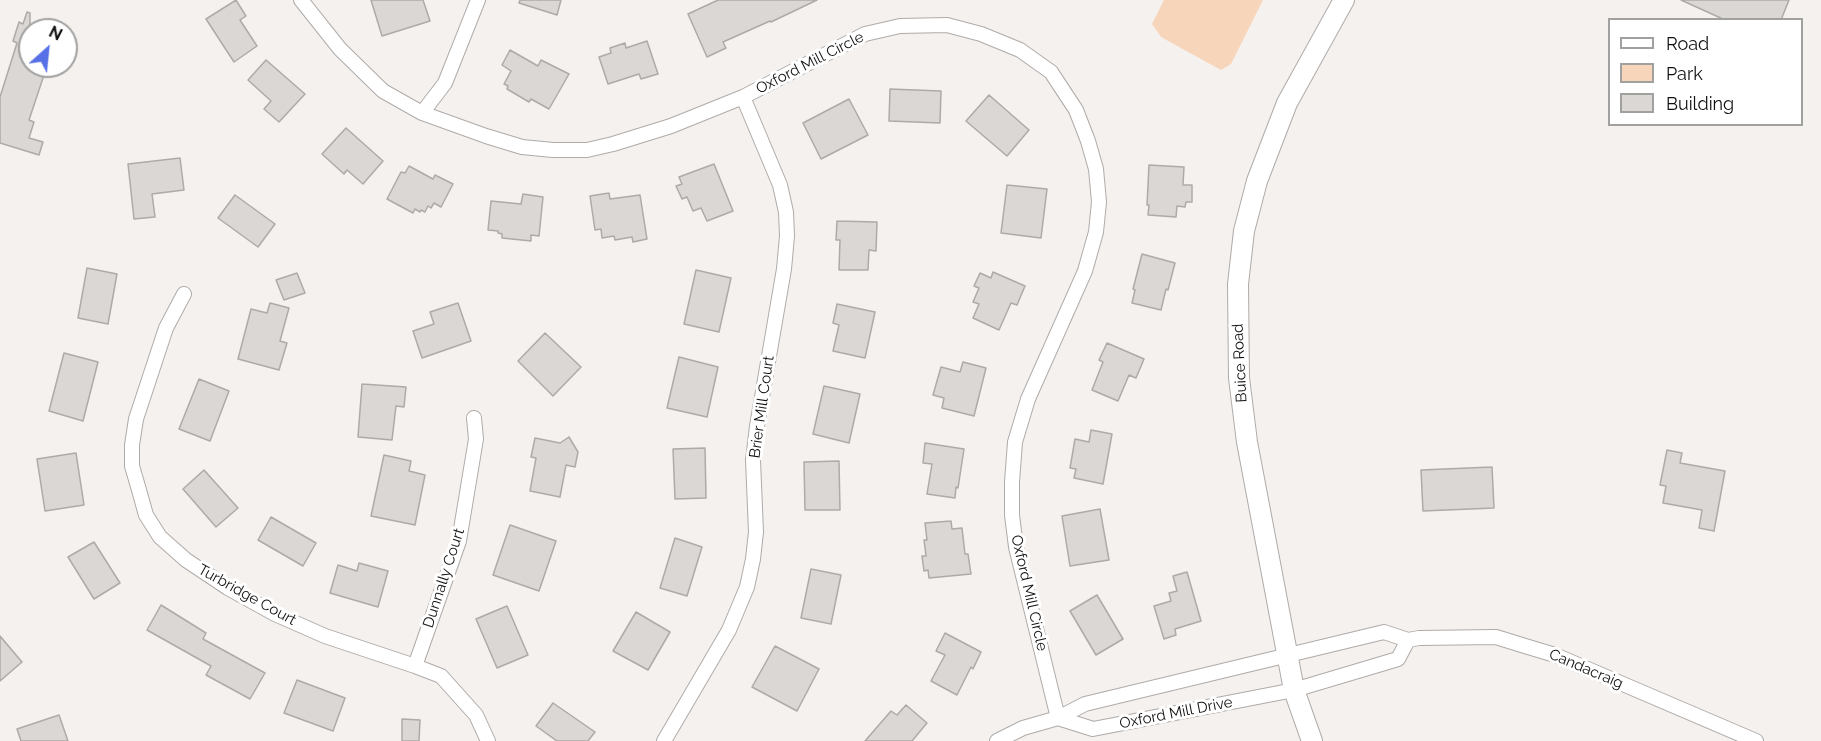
<!DOCTYPE html>
<html>
<head>
<meta charset="utf-8">
<style>
  body { margin:0 }
  #map { position:relative; width:1821px; height:741px; overflow:hidden; background:#f5f1ee; font-family:Raleway,sans-serif }
  canvas { display:block }
  .legend { position:absolute; left:1608px; top:18px; width:195px; height:108px; box-sizing:border-box; background:#fff; border:2px solid #a0a09f; margin:0; padding:8px 10px; list-style:none; font-size:18px; color:#121110 }
  .legend li { display:flex; align-items:center; gap:12px; height:30px }
  .legend b { width:30px; border:2px solid #a0a09f }
  .north { position:absolute; left:18px; top:18px; width:60px; height:60px; box-sizing:border-box; background:#fff; border:2px solid #a0a09f; border-radius:50%; rotate:27deg; font-size:16px; font-weight:700; line-height:24px; text-align:center; color:#121110 }
  .north::after { content:''; display:block; margin:auto; width:21px; height:27px; background:#5770e6; clip-path:polygon(50% 0,100% 100%,50% 72%,0 100%) }
</style>
</head>
<body>
<div id="map">
<canvas width="1821" height="741"></canvas>
<ul class="legend">
<li><b style="height:8px;background:#fff"></b>Road</li>
<li><b style="height:16px;background:#f7d5ba"></b>Park</li>
<li><b style="height:16px;background:#dad7d4"></b>Building</li>
</ul>
<div class="north">N</div>
</div>
<script>
const context = document.querySelector('canvas').getContext('2d');
context.lineJoin = 'round';
function fill(path, color) { context.fillStyle = color; context.fill(path, 'evenodd'); }
const poly = rows => new Path2D(rows.map(r => 'M' + r).join(''));
function stroke(path, color, width, dash) { context.strokeStyle = color; context.lineWidth = width; context.lineCap = dash ? 'butt' : 'round'; context.setLineDash(dash || []); context.stroke(path); }
function write(font, color, halo, rows, align = 'center') {
  context.font = font + ' Raleway,sans-serif'; context.lineWidth = 6; context.setLineDash([]); context.textBaseline = 'middle'; context.strokeStyle = halo; context.fillStyle = color; for (const [text, x, y, turn = 0] of rows) {
    context.save(); context.translate(x, y); context.rotate((+turn || 0) * Math.PI / 180); context.textAlign = isNaN(turn) ? turn : align; if (halo) context.strokeText(text, 0, 0); context.fillText(text, 0, 0); context.restore();
  }
}
fill(poly([
  [1164,0,1263,0,1231,64,1221,70,1161,37,1152,24]
]), '#f7d5ba');
const building = poly([
  [236,0,246,16,240,20,257,46,234,62,206,19,236,0],
  [371,0,423,0,430,21,382,36,371,0],
  [520,0,561,0,557,15,519,3,520,0],
  [718,0,817,0,771,22,770,21,723,42,726,48,707,57,688,14,718,0],
  [1681,0,1789,0,1781,20,1725,20,1681,0],
  [27,12,30,13,30,66,47,66,29,120,34,122,29,138,43,142,39,155,0,143,0,97,17,43,13,41,19,22,23,24,27,12],
  [647,41,658,74,641,79,639,74,608,84,599,57,611,53,610,48,625,43,626,48,647,41],
  [510,50,538,66,541,60,569,74,549,109,531,99,529,102,507,89,508,86,504,84,511,71,502,65,510,50],
  [266,60,305,94,279,122,264,109,271,101,248,80,266,60],
  [890,89,941,91,940,123,889,121,890,89],
  [989,95,1029,130,1007,156,966,121,989,95],
  [849,99,868,135,821,159,803,123,849,99],
  [346,128,383,161,363,184,347,170,344,174,322,154,346,128],
  [180,158,184,190,152,194,155,217,134,219,128,164,180,158],
  [714,164,733,211,707,221,701,208,693,211,687,197,682,199,676,186,682,184,679,177,714,164],
  [1149,165,1184,167,1183,185,1192,185,1192,202,1186,202,1185,207,1177,206,1176,217,1148,215,1149,205,1147,205,1149,165],
  [409,166,433,179,435,175,453,184,441,207,434,203,431,208,428,206,425,212,421,210,420,212,415,209,413,213,387,199,401,172,405,173,409,166],
  [1007,185,1047,189,1041,238,1001,233,1007,185],
  [609,193,610,199,640,195,647,239,633,242,632,237,615,240,614,236,602,238,601,229,595,230,590,196,609,193],
  [523,194,543,197,539,236,531,235,531,241,502,238,502,234,498,233,498,231,488,230,491,201,521,204,523,194],
  [235,195,275,224,258,247,218,218,235,195],
  [837,221,877,222,876,251,869,250,868,270,839,270,840,240,836,240,837,221],
  [1142,254,1175,263,1168,290,1166,289,1161,310,1132,303,1135,290,1133,289,1142,254],
  [87,268,117,274,108,324,78,318,87,268],
  [696,270,731,278,719,332,684,324,696,270],
  [993,272,1025,286,1017,305,1011,303,999,330,973,318,979,304,973,302,979,288,974,286,980,273,991,278,993,272],
  [297,273,305,293,284,300,276,280,297,273],
  [270,303,289,308,280,341,287,343,279,370,238,359,251,309,267,313,270,303],
  [458,303,471,341,422,358,413,331,434,324,430,312,458,303],
  [837,304,875,312,865,358,833,351,839,325,833,323,837,304],
  [545,333,581,367,553,396,518,361,545,333],
  [1107,343,1144,359,1136,378,1129,375,1118,401,1092,390,1103,362,1099,360,1107,343],
  [64,353,98,362,83,421,49,411,64,353],
  [679,357,718,367,707,417,667,408,679,357],
  [963,362,986,368,974,416,942,408,944,398,933,395,941,367,960,372,963,362],
  [199,379,229,391,210,441,179,429,199,379],
  [362,384,406,387,404,407,396,406,392,440,358,437,362,384],
  [824,386,860,394,849,443,813,434,824,386],
  [1091,430,1112,434,1103,484,1074,478,1076,469,1070,468,1075,439,1089,442,1091,430],
  [569,437,578,452,575,467,566,465,560,497,530,491,536,458,531,457,535,438,560,443,569,437],
  [925,443,964,449,958,488,956,487,955,498,927,494,932,464,923,463,925,443],
  [705,448,706,498,675,499,673,449,705,448],
  [1667,450,1682,453,1680,463,1725,471,1714,531,1699,528,1702,510,1663,503,1666,486,1660,485,1667,450],
  [76,453,84,505,45,511,37,459,76,453],
  [384,455,411,461,409,471,425,475,415,525,371,516,384,455],
  [839,461,840,510,805,510,804,462,839,461],
  [1492,467,1494,508,1423,511,1421,470,1492,467],
  [204,470,238,508,216,527,183,489,204,470],
  [1100,509,1109,560,1070,566,1062,516,1100,509],
  [271,517,316,543,303,566,258,540,271,517],
  [951,521,952,529,962,528,965,554,968,554,971,574,929,578,928,570,924,571,922,556,926,556,924,540,927,540,925,523,951,521],
  [510,525,556,541,539,591,493,575,510,525],
  [675,538,702,547,687,596,660,588,675,538],
  [94,542,120,583,94,599,68,557,94,542],
  [359,563,388,571,378,607,330,593,338,565,357,571,359,563],
  [811,569,841,575,831,624,801,618,811,569],
  [1187,572,1201,621,1175,629,1176,635,1164,639,1154,606,1171,601,1169,593,1177,591,1173,576,1187,572],
  [1097,595,1123,639,1096,655,1070,611,1097,595],
  [161,605,206,633,203,639,265,673,250,699,206,675,211,666,147,630,161,605],
  [507,606,528,655,497,668,476,619,507,606],
  [636,612,670,632,648,670,613,651,636,612],
  [945,633,981,652,973,669,971,667,957,695,931,681,945,655,936,651,945,633],
  [0,636,22,662,0,681,0,636],
  [775,646,819,669,797,711,752,687,775,646],
  [297,680,345,698,333,731,284,713,297,680],
  [553,703,595,732,588,741,557,741,536,726,553,703],
  [906,705,927,723,912,741,865,741,891,711,897,715,906,705],
  [59,715,68,741,21,741,17,729,59,715],
  [402,719,420,720,419,741,402,741,402,719]
]);
fill(building, '#dad7d4');
stroke(building, '#adaaa8', 1.5);
const street = poly([
  [301,0,340,49,383,91,422,113,486,136,522,147,553,150,587,150,613,144,671,126,743,97,865,34,900,26,947,25,981,34,1020,50,1051,72,1076,110,1088,141,1096,169,1099,202,1096,232,1085,271,1028,399,1015,442,1012,482,1012,515,1016,547,1058,718],
  [422,113,445,83,478,0],
  [184,294,166,328,136,419,132,445,132,466,139,490,146,515,160,537,186,560,228,588,275,614,325,636,415,666,441,676,476,715,488,741],
  [415,666,459,541,476,439,474,418],
  [1058,718,1093,729,1294,690,1398,659,1408,640],
  [664,741,729,630,747,587,753,559,756,532,753,460,757,426,784,269,787,236,786,212,780,185,743,97],
  [997,741,1023,728,1058,718,1085,704,1384,632,1408,640,1419,638,1496,637,1525,646,1555,655,1756,741]
]);
const secondary = poly([
  [1312,741,1294,690,1247,442,1239,378,1238,284,1244,231,1257,181,1287,103,1344,0]
]);
stroke(street, '#afaba9', 16);
stroke(secondary, '#afaba9', 22);
stroke(street, '#fff', 14);
stroke(secondary, '#fff', 20);
write('15px', '#121110', '#fff', [
  ["Oxford Mill Circle",810,63,-27],
  ["Buice Road",1240,363,-93],
  ["Brier Mill Court",762,407,-82],
  ["Dunnally Court",444,578,-72],
  ["Oxford Mill Circle",1029,593,77],
  ["Turbridge Court",247,595,29],
  ["Candacraig",1586,669,23],
  ["Oxford Mill Drive",1176,713,-11]
]);
</script>
</body>
</html>
